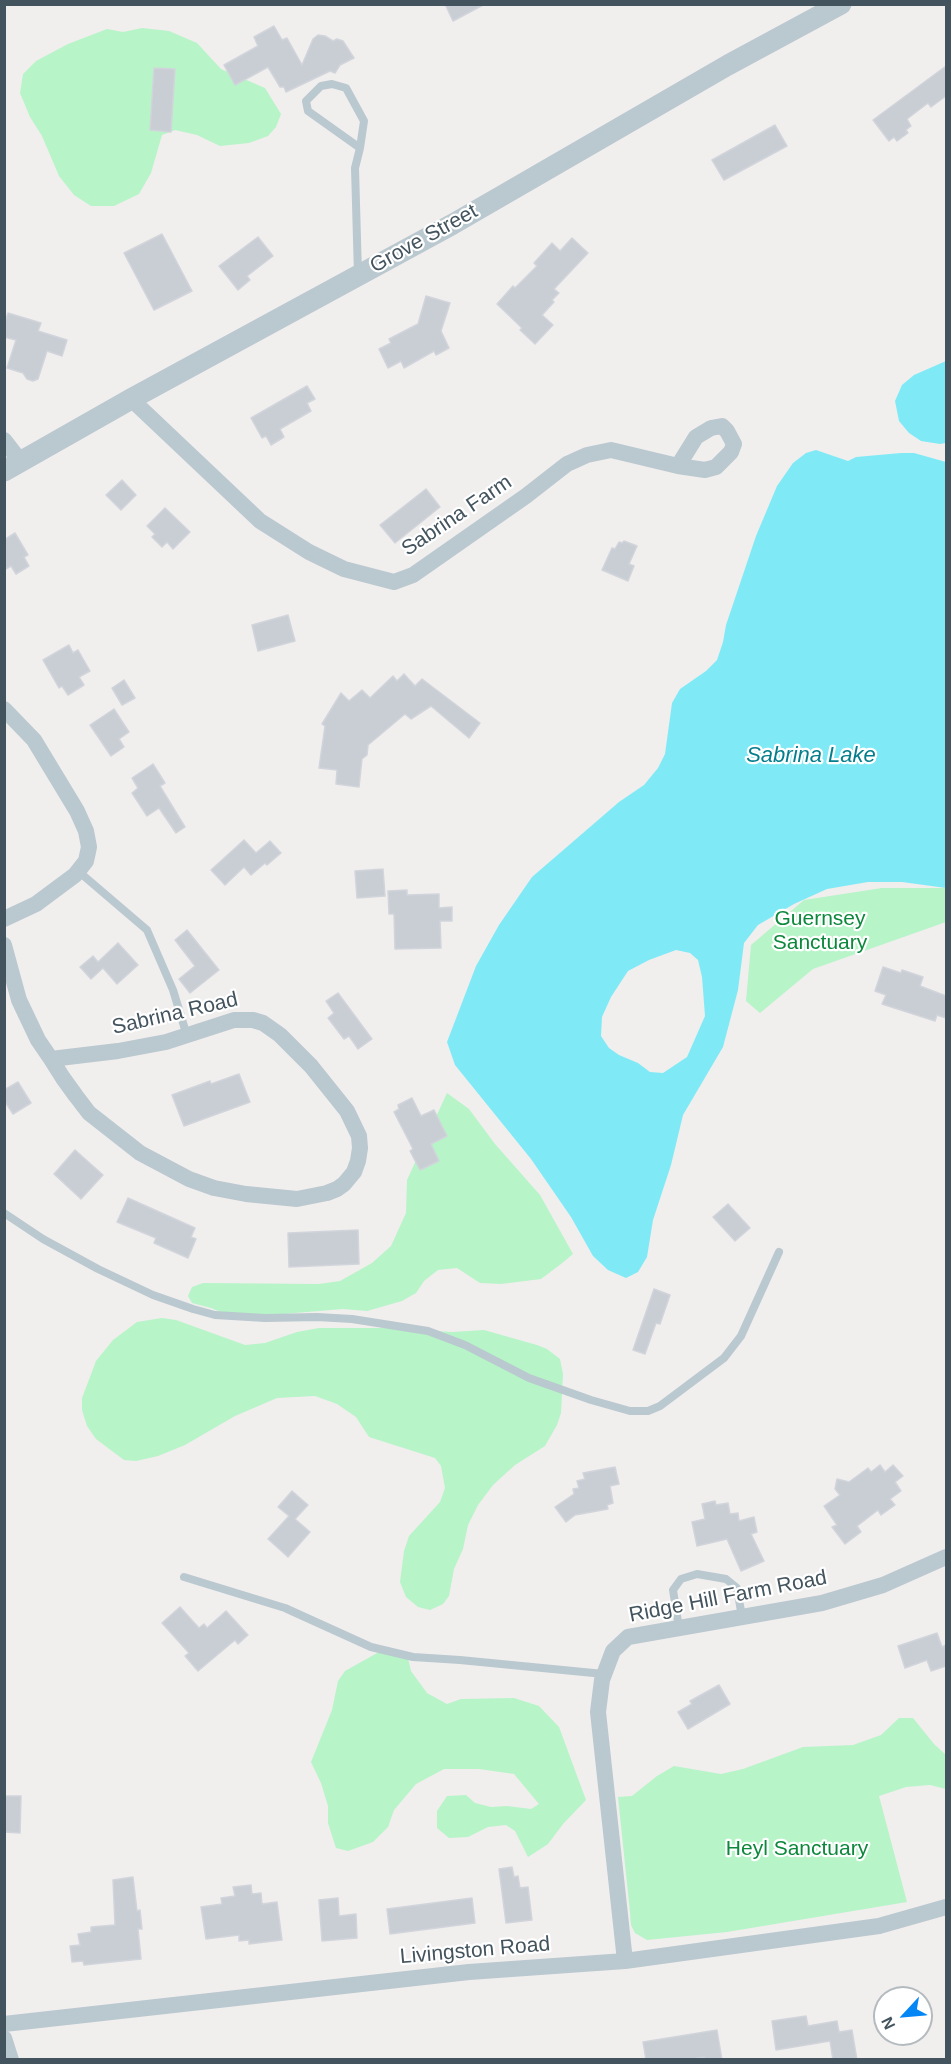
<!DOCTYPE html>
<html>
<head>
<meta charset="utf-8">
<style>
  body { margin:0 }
  #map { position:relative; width:951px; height:2064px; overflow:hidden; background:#f1eeee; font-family:Arial,sans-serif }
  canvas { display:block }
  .frame { position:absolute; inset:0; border:6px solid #44545e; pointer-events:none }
  .north { position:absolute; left:873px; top:1986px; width:60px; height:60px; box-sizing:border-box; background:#fff; border:2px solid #b4bbbf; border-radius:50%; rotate:244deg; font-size:16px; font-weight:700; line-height:24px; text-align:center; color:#44545e }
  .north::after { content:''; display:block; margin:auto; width:21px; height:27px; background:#0487f5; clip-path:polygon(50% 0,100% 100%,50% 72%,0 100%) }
</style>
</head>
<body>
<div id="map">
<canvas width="951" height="2064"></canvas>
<div class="frame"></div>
<div class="north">N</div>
</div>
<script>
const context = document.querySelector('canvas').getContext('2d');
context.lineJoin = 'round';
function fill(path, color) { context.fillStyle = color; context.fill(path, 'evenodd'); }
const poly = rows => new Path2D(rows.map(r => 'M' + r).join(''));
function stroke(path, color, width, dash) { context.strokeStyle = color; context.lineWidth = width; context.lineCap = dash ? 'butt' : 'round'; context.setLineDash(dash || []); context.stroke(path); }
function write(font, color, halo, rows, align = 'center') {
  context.font = font + ' Arial,sans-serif'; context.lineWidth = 4.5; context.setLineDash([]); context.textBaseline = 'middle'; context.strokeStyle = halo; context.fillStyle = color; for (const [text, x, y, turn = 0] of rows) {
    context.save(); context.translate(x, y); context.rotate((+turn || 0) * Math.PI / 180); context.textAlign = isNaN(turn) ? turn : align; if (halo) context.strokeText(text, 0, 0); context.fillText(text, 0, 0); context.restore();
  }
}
fill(poly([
  [142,28,169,31,197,43,221,69,265,88,281,114,276,127,268,136,249,143,220,146,197,135,175,130,162,135,151,173,139,194,114,206,91,206,74,195,59,176,42,136,30,117,20,93,23,74,36,61,68,44,107,29,123,32],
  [882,888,946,888,946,922,813,969,760,1013,746,1001,751,945,804,900],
  [447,1093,469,1109,495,1144,540,1195,573,1254,561,1264,541,1279,501,1284,480,1283,457,1268,438,1270,424,1281,416,1293,402,1301,367,1311,343,1309,235,1318,211,1308,192,1303,188,1296,192,1287,203,1283,319,1284,340,1281,372,1263,391,1246,406,1213,407,1180],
  [162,1318,176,1320,245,1345,265,1343,297,1332,319,1328,386,1328,452,1332,484,1330,537,1345,547,1349,560,1359,563,1374,561,1413,557,1425,545,1446,515,1465,493,1485,478,1505,468,1525,463,1549,454,1569,449,1596,443,1604,430,1610,418,1607,406,1597,400,1582,404,1551,409,1536,440,1502,445,1488,441,1466,435,1458,369,1437,356,1417,337,1404,315,1396,277,1398,235,1416,185,1445,158,1456,136,1461,124,1460,96,1439,87,1426,82,1410,82,1398,96,1361,113,1340,137,1322],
  [379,1652,407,1654,411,1671,427,1693,447,1704,461,1699,514,1698,539,1706,559,1727,586,1800,563,1824,548,1844,528,1857,515,1831,506,1825,488,1827,468,1837,449,1838,437,1828,437,1811,447,1796,466,1795,475,1803,491,1807,507,1806,531,1809,539,1804,514,1774,479,1769,444,1769,416,1784,394,1810,388,1827,373,1842,348,1851,336,1848,328,1823,328,1806,321,1783,311,1762,332,1710,338,1681,345,1671],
  [899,1718,913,1718,934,1744,946,1755,946,1789,930,1785,906,1787,879,1796,907,1902,727,1932,647,1940,635,1933,631,1925,630,1912,618,1797,632,1796,657,1776,674,1766,721,1774,743,1769,803,1747,853,1745,881,1735]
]), '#b7f4c8');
fill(poly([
  [946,361,946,443,940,444,921,441,909,433,899,421,895,401,902,385,914,375],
  [816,450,848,461,856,457,901,453,914,453,946,462,946,888,902,882,868,882,827,889,794,904,758,925,744,943,738,990,723,1047,683,1115,671,1165,653,1220,647,1257,638,1272,626,1278,608,1270,593,1256,571,1217,531,1159,455,1065,447,1042,476,966,499,925,532,877,619,802,644,785,658,768,665,754,672,703,680,689,706,671,717,660,723,642,726,625,756,536,777,486,793,463,806,453],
  [676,950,690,953,698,960,702,977,705,1016,687,1057,663,1073,650,1072,638,1063,619,1055,609,1048,601,1036,602,1017,611,997,628,971,649,960]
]), '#7feaf6');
const building = poly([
  [445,4,485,4,453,21,445,4],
  [274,26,282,40,287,38,302,65,313,39,318,35,325,36,333,41,337,39,343,41,354,58,340,65,335,73,330,71,286,92,284,87,280,87,268,67,235,85,224,65,258,46,254,37,274,26],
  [946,66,946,96,931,107,928,103,907,119,911,126,906,130,908,133,897,141,894,137,889,141,873,120,946,66],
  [154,68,175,69,171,132,150,130,154,68],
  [775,125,787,146,724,180,712,160,775,125],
  [162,234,192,291,154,310,124,253,162,234],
  [258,237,273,256,247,276,250,280,238,290,219,266,258,237],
  [572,238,588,253,554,289,559,293,552,300,554,302,542,315,553,325,535,344,520,330,522,328,497,304,513,286,515,288,537,266,534,263,552,243,560,251,572,238],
  [426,296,450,303,441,331,449,348,436,355,434,351,404,368,401,361,388,368,379,349,391,343,389,339,418,324,426,296],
  [8,313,41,323,38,331,67,340,62,356,47,351,38,379,33,381,27,379,23,373,7,368,16,340,4,337,4,325,8,313],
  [307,386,315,399,307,403,311,411,280,429,284,437,271,445,266,436,262,438,251,418,307,386],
  [122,480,136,495,121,510,106,495,122,480],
  [426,489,440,507,395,543,380,525,426,489],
  [165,508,190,532,173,549,167,542,162,547,152,537,155,534,147,526,165,508],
  [15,533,28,555,24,557,29,566,16,574,11,566,4,570,4,540,15,533],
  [624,541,637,546,629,564,634,566,628,581,602,570,612,548,615,549,619,542,622,543,624,541],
  [288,615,295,641,258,651,252,625,288,615],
  [69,645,73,653,78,650,90,671,79,677,84,685,68,695,62,686,59,688,43,660,69,645],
  [404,674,415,686,422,679,480,723,469,738,431,706,411,719,405,714,368,745,367,755,362,759,359,787,336,784,337,770,319,768,325,726,322,724,341,693,349,701,362,690,370,698,393,676,397,681,404,674],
  [124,680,135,698,122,705,112,688,124,680],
  [114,709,129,732,119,739,124,747,111,756,90,725,114,709],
  [153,764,165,783,160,786,185,827,176,833,159,808,147,816,132,793,138,788,132,778,153,764],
  [244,840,256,853,270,841,281,853,267,865,265,863,251,875,244,867,225,885,211,870,244,840],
  [383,869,385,896,357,898,355,871,383,869],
  [407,890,407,895,439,894,439,908,452,907,452,921,440,921,441,948,395,949,394,914,389,914,388,891,407,890],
  [187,930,219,970,190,993,179,979,195,966,175,940,187,930],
  [118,943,138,965,117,984,103,968,91,979,80,967,93,956,98,962,118,943],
  [883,967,901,973,902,970,923,977,920,986,946,996,946,1018,937,1015,935,1021,882,1004,886,995,875,991,883,967],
  [338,993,372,1039,358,1049,349,1036,344,1039,328,1018,334,1013,326,1001,338,993],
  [239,1074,250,1102,184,1126,172,1095,210,1081,211,1084,239,1074],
  [18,1082,31,1103,13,1114,4,1100,4,1090,18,1082],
  [412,1098,421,1116,434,1110,447,1136,431,1144,439,1161,420,1170,410,1151,413,1149,394,1112,399,1109,398,1105,412,1098],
  [75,1150,103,1175,81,1199,54,1174,75,1150],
  [128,1198,195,1228,191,1237,196,1239,188,1258,154,1243,156,1238,117,1222,128,1198],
  [728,1204,750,1228,735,1241,713,1217,728,1204],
  [358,1230,359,1264,289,1267,288,1233,358,1230],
  [654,1289,670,1295,660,1324,656,1323,645,1354,633,1350,654,1289],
  [880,1465,885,1472,893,1465,903,1476,895,1482,901,1491,890,1499,895,1505,881,1515,878,1510,857,1526,861,1532,845,1544,832,1527,837,1525,824,1506,840,1495,835,1489,837,1479,849,1482,868,1468,871,1472,880,1465],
  [615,1467,619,1484,610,1486,613,1503,607,1505,608,1509,575,1515,566,1522,555,1507,574,1494,573,1489,579,1488,577,1481,585,1479,583,1473,615,1467],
  [292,1491,308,1505,295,1519,310,1532,288,1557,268,1539,289,1516,278,1507,292,1491],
  [715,1501,716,1505,728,1503,730,1514,738,1513,739,1521,754,1517,757,1532,751,1534,764,1561,741,1571,727,1539,697,1546,692,1522,705,1519,702,1504,715,1501],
  [180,1607,199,1628,204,1624,207,1628,226,1611,248,1635,238,1644,235,1640,198,1671,185,1656,189,1653,162,1623,180,1607],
  [937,1633,942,1647,946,1645,946,1666,931,1671,927,1660,905,1668,898,1646,937,1633],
  [719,1685,730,1704,688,1729,678,1712,692,1704,690,1701,719,1685],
  [4,1796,21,1796,20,1833,4,1832,4,1796],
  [512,1867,514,1877,518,1876,520,1888,528,1887,532,1920,506,1923,499,1869,512,1867],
  [133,1877,137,1911,140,1910,142,1929,138,1929,141,1959,84,1965,83,1961,72,1962,70,1946,80,1945,78,1934,91,1932,91,1927,115,1925,113,1880,133,1877],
  [251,1885,252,1894,261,1893,262,1904,277,1902,282,1940,249,1944,249,1940,239,1941,239,1935,206,1939,201,1907,222,1904,221,1898,235,1896,233,1887,251,1885],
  [338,1898,339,1916,356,1914,357,1938,322,1941,319,1900,338,1898],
  [472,1898,475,1923,390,1934,387,1909,472,1898],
  [806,2016,808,2026,837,2021,839,2032,852,2030,857,2060,833,2060,830,2041,776,2050,772,2021,806,2016],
  [717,2030,722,2060,704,2060,704,2057,686,2060,646,2060,643,2042,717,2030]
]);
fill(building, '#c9ced4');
stroke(building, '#d1d5db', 1.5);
stroke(poly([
  [358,275,355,168,360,148,308,111,306,101,321,86,332,84,346,88,364,121,360,148],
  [78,871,147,930,173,990,187,1036],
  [4,1213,43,1239,98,1269,153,1295,193,1309,215,1315,265,1318,317,1317,352,1319,428,1331,465,1345,529,1378,591,1400,630,1411,648,1411,660,1406,724,1358,741,1336,779,1252],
  [184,1577,285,1608,371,1647,413,1657,460,1660,604,1674],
  [679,1628,673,1590,681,1579,697,1574,726,1579,737,1588,742,1617]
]), '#bac8cf', 8);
stroke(poly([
  [131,399,260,521,309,552,344,569,394,582,413,575,526,496,567,464,587,455,611,450,678,466,705,470,716,467,731,452,734,444,727,431,722,426,711,428,696,437,678,466],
  [4,440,21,462],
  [4,709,34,740,57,778,77,811,86,831,89,847,86,861,75,875,36,904,4,919],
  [4,945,19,1000,38,1040,51,1059,63,1078,76,1096,89,1113,140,1153,189,1179,214,1188,246,1194,297,1199,327,1193,337,1189,344,1184,354,1172,358,1161,360,1148,359,1136,347,1111,311,1066,280,1035,263,1023,253,1020,234,1020,166,1042,118,1051,51,1059],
  [625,1961,598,1712,602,1680,613,1651,628,1637,822,1603,883,1585,946,1557],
  [4,2024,469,1972,625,1961,879,1926,946,1907],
  [4,2038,11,2060]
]), '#bac8cf', 16);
stroke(poly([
  [4,471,131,399,453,224,728,65,841,4]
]), '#bac8cf', 21);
write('21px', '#44545e', '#fff', [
  ["Grove Street",424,239,-29],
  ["Sabrina Farm",457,516,-34],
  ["Sabrina Road",175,1014,-13],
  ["Ridge Hill Farm Road",728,1597,-11],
  ["Livingston Road",475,1951,-5]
]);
write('21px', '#0c883c', '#fff', [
  ["Guernsey",820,919],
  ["Sanctuary",820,943],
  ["Heyl Sanctuary",797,1849]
]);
write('italic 22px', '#047e8c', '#fff', [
  ["Sabrina Lake",811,756]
]);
</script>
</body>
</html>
